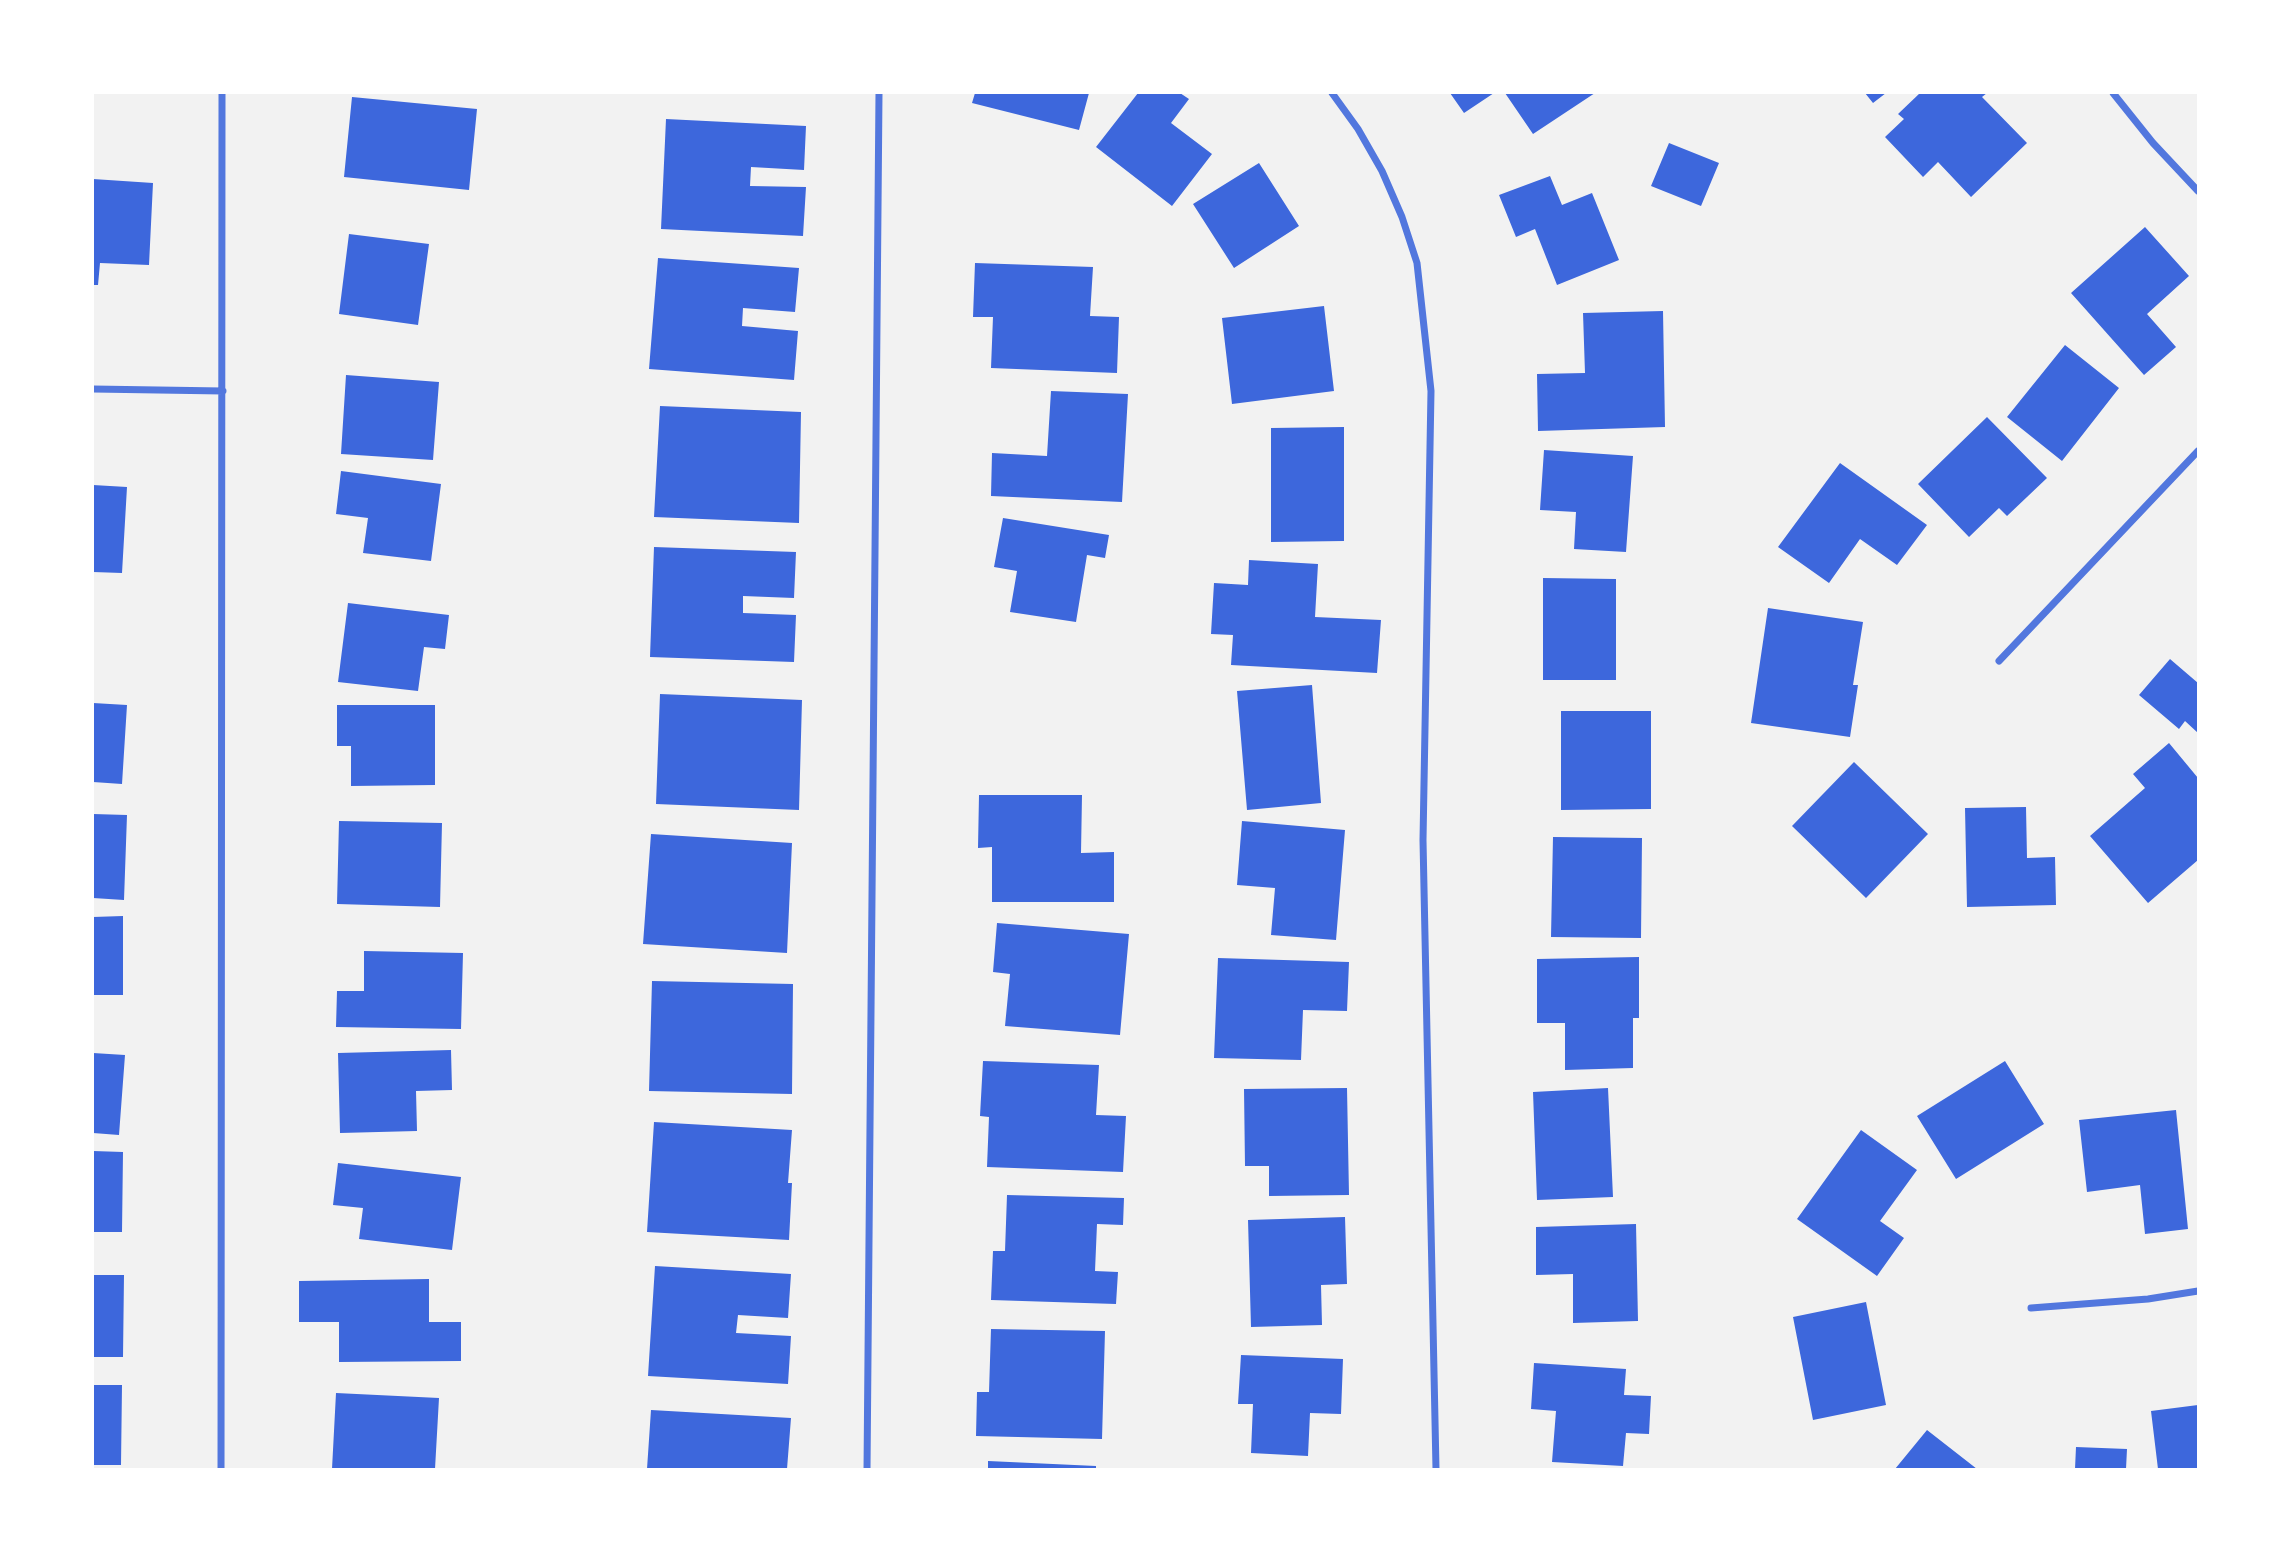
<!DOCTYPE html>
<html>
<head>
<meta charset="utf-8">
<style>
  body { margin:0 }
  #map { position:relative; width:2291px; height:1562px; overflow:hidden; background:#f2f2f2; font-family:"Noto Sans",sans-serif }
  canvas { display:block }
  .frame { position:absolute; inset:0; border:94px solid #fff; pointer-events:none }
</style>
</head>
<body>
<div id="map">
<canvas width="2291" height="1562"></canvas>
<div class="frame"></div>
</div>
<script>
const context = document.querySelector('canvas').getContext('2d');
context.lineJoin = 'round';
function fill(path, color) { context.fillStyle = color; context.fill(path, 'evenodd'); }
const poly = rows => new Path2D(rows.map(r => 'M' + r).join(''));
function stroke(path, color, width, dash) { context.strokeStyle = color; context.lineWidth = width; context.lineCap = dash ? 'butt' : 'round'; context.setLineDash(dash || []); context.stroke(path); }
fill(poly([
  [975,93,1089,93,1079,130,972,103],
  [1138,93,1180,93,1189,99,1171,123,1212,154,1172,206,1096,147],
  [1450,93,1494,93,1464,113],
  [1505,93,1595,93,1533,134],
  [1865,93,1886,93,1873,103],
  [1920,93,1987,93,1982,97,2027,143,1971,197,1938,162,1923,177,1885,137,1904,119,1898,114],
  [352,97,477,109,469,190,344,177],
  [666,119,806,126,804,170,751,167,750,186,806,187,803,236,661,229],
  [1669,143,1719,163,1701,206,1651,186],
  [1259,163,1299,226,1234,268,1193,204],
  [1550,176,1562,205,1592,193,1619,260,1557,285,1535,229,1516,237,1499,195],
  [93,179,153,183,149,265,100,263,98,285,93,285],
  [2145,227,2189,276,2147,314,2176,347,2144,375,2071,293],
  [349,234,429,244,418,325,339,314],
  [658,258,799,268,795,312,743,308,742,326,798,331,794,380,649,369],
  [975,263,1093,267,1090,316,1119,317,1117,373,991,368,993,317,973,317],
  [1324,306,1334,391,1232,404,1222,318],
  [1663,311,1665,427,1538,431,1537,374,1585,373,1583,313],
  [2065,345,2119,388,2062,461,2007,417],
  [346,375,439,382,433,460,341,454],
  [1051,391,1128,394,1122,502,991,496,992,453,1047,456],
  [660,406,801,412,799,523,654,517],
  [1987,417,2047,478,2007,516,1999,508,1969,537,1918,484],
  [1344,427,1344,541,1271,542,1271,428],
  [1544,450,1633,456,1626,552,1574,549,1576,512,1540,510],
  [1840,463,1927,525,1897,565,1860,539,1829,583,1778,547],
  [341,471,441,484,431,561,363,553,368,518,336,514],
  [93,485,127,487,122,573,93,572],
  [1003,518,1109,535,1105,558,1087,555,1076,622,1010,612,1017,571,994,567],
  [654,547,796,552,794,598,743,596,743,613,796,615,794,662,650,657],
  [1249,560,1318,564,1315,617,1381,620,1377,673,1231,665,1233,635,1211,634,1214,583,1248,585],
  [1543,578,1616,579,1616,680,1543,680],
  [348,603,449,615,445,649,424,647,418,691,338,682],
  [1768,608,1863,622,1853,685,1858,685,1850,737,1751,723],
  [2170,659,2198,683,2198,733,2185,721,2179,729,2139,695],
  [1312,685,1321,803,1247,810,1237,691],
  [660,694,802,700,799,810,656,804],
  [93,703,127,705,122,784,93,782],
  [337,705,435,705,435,785,351,786,351,746,337,746],
  [1561,711,1651,711,1651,809,1561,810],
  [2169,743,2198,778,2198,860,2148,903,2090,836,2145,788,2133,774],
  [1854,762,1928,834,1866,898,1792,826],
  [979,795,1082,795,1081,853,1114,852,1114,902,992,902,992,847,978,848],
  [2026,807,2027,858,2055,857,2056,905,1967,907,1965,808],
  [93,814,127,815,124,900,93,898],
  [339,821,442,823,440,907,337,904],
  [1242,821,1345,830,1336,940,1271,935,1275,888,1237,885],
  [651,834,792,843,787,953,643,944],
  [1553,837,1642,838,1641,938,1551,937],
  [123,916,123,995,93,995,93,917],
  [997,923,1129,934,1120,1035,1005,1026,1010,974,993,972],
  [364,951,463,953,461,1029,336,1027,337,991,364,991],
  [1639,957,1639,1018,1633,1018,1633,1068,1565,1070,1565,1023,1537,1023,1537,959],
  [1218,958,1349,962,1347,1011,1303,1010,1301,1060,1214,1058],
  [652,981,793,984,792,1094,649,1091],
  [451,1050,452,1090,416,1091,417,1131,340,1133,338,1053],
  [93,1053,125,1055,119,1135,93,1133],
  [983,1061,1099,1065,1096,1115,1126,1116,1123,1172,987,1167,989,1117,980,1116],
  [2005,1061,2044,1124,1956,1179,1917,1116],
  [1347,1088,1349,1195,1269,1196,1269,1166,1245,1166,1244,1089],
  [1608,1088,1613,1197,1537,1200,1533,1092],
  [2176,1110,2188,1229,2145,1234,2140,1185,2087,1192,2079,1120],
  [654,1122,792,1130,788,1183,792,1183,789,1240,647,1232],
  [1861,1130,1917,1170,1880,1221,1904,1238,1877,1276,1797,1219],
  [93,1151,123,1152,122,1232,93,1232],
  [338,1163,461,1177,452,1250,359,1239,363,1208,333,1205],
  [1007,1195,1124,1198,1123,1225,1097,1224,1095,1271,1118,1272,1116,1304,991,1300,993,1251,1005,1251],
  [1345,1217,1347,1284,1321,1285,1322,1325,1251,1327,1248,1220],
  [1636,1224,1638,1321,1573,1323,1573,1274,1536,1275,1536,1227],
  [655,1266,791,1274,788,1318,738,1315,736,1333,791,1336,788,1384,648,1376],
  [93,1275,124,1275,123,1357,93,1357],
  [429,1279,429,1322,461,1322,461,1361,339,1362,339,1322,299,1322,299,1281],
  [1866,1302,1886,1405,1813,1420,1793,1317],
  [991,1329,1105,1331,1102,1439,976,1436,977,1392,989,1392],
  [1241,1355,1343,1359,1341,1414,1310,1413,1308,1456,1251,1453,1253,1404,1238,1404],
  [1534,1363,1626,1369,1624,1395,1651,1396,1649,1434,1626,1433,1623,1466,1552,1462,1556,1411,1531,1409],
  [93,1385,122,1385,121,1465,93,1465],
  [336,1393,439,1398,435,1469,332,1469],
  [2198,1405,2198,1469,2158,1469,2151,1411],
  [651,1410,791,1418,787,1469,647,1469],
  [1927,1430,1977,1469,1895,1469],
  [2076,1447,2127,1449,2126,1469,2075,1469],
  [988,1461,1096,1466,1096,1469,988,1469]
]), '#3d67dc');
stroke(poly([
  [1332,93,1358,129,1382,171,1402,217,1417,263,1431,391,1423,840,1436,1469],
  [2113,93,2153,143,2198,191],
  [93,389,223,391],
  [1999,661,2198,451],
  [2031,1308,2148,1299,2198,1291],
  [221,1469,222,93],
  [867,1469,879,93]
]), '#5277de', 7);
</script>
</body>
</html>
